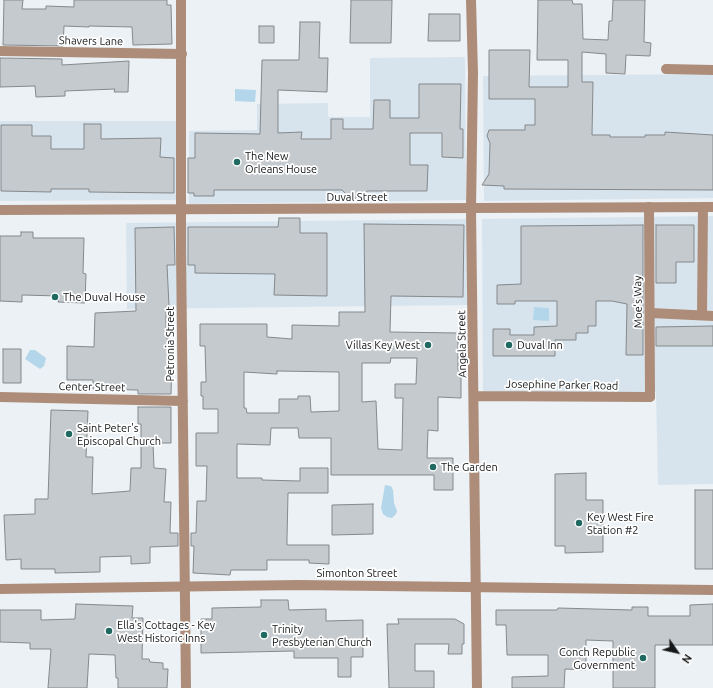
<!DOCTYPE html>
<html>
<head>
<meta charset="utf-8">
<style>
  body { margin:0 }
  #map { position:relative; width:713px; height:688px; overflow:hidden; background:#ebf1f5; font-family:Ubuntu,sans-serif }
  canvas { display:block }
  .north { position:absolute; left:657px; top:632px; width:40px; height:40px; -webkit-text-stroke:3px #fff; paint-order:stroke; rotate:124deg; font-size:11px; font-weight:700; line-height:16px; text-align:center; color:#151718 }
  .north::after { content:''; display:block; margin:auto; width:14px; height:18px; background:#151718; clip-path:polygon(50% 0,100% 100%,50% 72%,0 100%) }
</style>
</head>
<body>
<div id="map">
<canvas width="713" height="688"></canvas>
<div class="north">N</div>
</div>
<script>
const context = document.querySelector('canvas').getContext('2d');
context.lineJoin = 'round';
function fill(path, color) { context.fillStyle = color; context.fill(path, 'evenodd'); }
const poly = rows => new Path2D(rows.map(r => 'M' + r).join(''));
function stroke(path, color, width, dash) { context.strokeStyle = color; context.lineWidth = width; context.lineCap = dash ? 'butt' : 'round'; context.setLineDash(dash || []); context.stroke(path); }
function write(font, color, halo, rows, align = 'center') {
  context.font = font + ' Ubuntu,sans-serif'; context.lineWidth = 3.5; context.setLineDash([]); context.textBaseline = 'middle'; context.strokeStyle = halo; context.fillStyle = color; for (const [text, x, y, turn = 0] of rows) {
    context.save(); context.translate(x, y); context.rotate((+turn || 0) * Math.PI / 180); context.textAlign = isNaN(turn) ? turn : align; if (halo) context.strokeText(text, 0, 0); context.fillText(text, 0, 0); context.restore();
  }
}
fill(poly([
  [465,57,466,200,189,204,189,131,257,130,257,104,328,103,328,117,370,117,370,58],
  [713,74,713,198,484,201,483,76],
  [0,121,177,121,177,200,0,201],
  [713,216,713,484,658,485,656,392,483,392,482,219],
  [469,219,469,305,127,309,126,223]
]), '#d8e4ed');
fill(poly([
  [235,89,256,90,255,102,235,101],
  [534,307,549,308,549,321,533,320],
  [30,350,35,350,46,358,44,366,40,369,25,359],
  [385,485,391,486,393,490,394,503,397,511,396,514,392,518,387,517,383,514,381,508]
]), '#b4d6eb');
const building = poly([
  [4,0,23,0,22,9,46,9,46,6,74,7,74,0,167,0,167,5,171,5,172,44,133,45,132,27,89,26,89,27,64,26,63,46,3,45,4,0],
  [351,0,392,0,391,43,350,43,351,0],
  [538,0,572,0,573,4,582,4,583,39,608,40,609,21,612,21,613,0,645,0,644,42,651,43,650,56,626,55,625,74,606,73,606,54,582,52,582,82,593,82,592,135,610,135,610,137,645,137,645,135,665,135,665,132,713,135,713,190,504,189,504,186,482,185,489,174,490,143,487,136,489,130,525,130,525,125,535,125,535,99,489,99,489,50,530,50,529,87,568,87,568,60,537,60,538,0],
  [429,14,460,14,460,41,428,41,429,14],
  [300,22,320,22,319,58,328,58,327,92,278,90,278,133,302,132,301,139,331,139,331,119,343,119,343,129,373,129,374,100,390,100,390,118,419,118,419,84,461,84,460,129,463,129,463,158,442,157,442,133,410,133,410,165,428,165,427,191,367,191,360,198,350,198,342,190,214,190,214,196,194,196,194,193,188,193,188,158,195,158,195,133,260,134,262,60,299,60,300,22],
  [259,26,274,26,274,43,259,43,259,26],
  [0,58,62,59,62,65,129,61,128,92,114,92,115,89,65,91,65,96,36,97,35,86,0,87,0,58],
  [84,124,101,124,101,139,161,138,160,157,174,158,174,193,89,192,89,189,51,189,51,192,1,191,1,125,32,125,32,136,51,136,51,149,84,149,84,124],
  [279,218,300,218,300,233,327,233,327,296,274,295,275,274,195,273,195,265,188,265,188,227,278,227,279,218],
  [364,224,464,225,463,297,391,296,390,332,458,333,458,370,461,370,461,398,438,397,438,431,428,430,427,458,453,458,453,490,434,490,434,475,331,475,331,438,299,438,298,428,271,428,270,445,237,444,237,478,262,478,262,480,300,481,300,468,328,468,328,493,288,493,287,539,287,545,329,545,329,564,309,563,309,560,267,560,267,570,231,570,230,575,193,573,194,546,191,546,191,533,196,533,197,501,206,501,207,466,196,466,196,433,218,433,218,409,203,409,203,396,201,396,201,382,206,382,206,379,205,346,200,346,200,324,267,324,267,337,292,339,292,325,339,326,339,312,365,312,364,224],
  [391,358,417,358,416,384,395,384,395,398,403,398,402,450,378,449,376,401,362,402,362,363,390,363,391,358],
  [277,371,339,372,339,411,311,412,310,396,298,396,298,399,279,399,279,413,247,413,246,408,244,408,244,372,277,374,277,371],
  [643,225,643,355,626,355,627,304,612,301,596,301,596,326,588,326,588,333,576,333,576,340,555,340,555,356,493,356,493,329,510,329,510,335,534,335,534,327,557,326,557,301,515,301,515,304,497,304,497,285,521,284,521,226,643,225],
  [656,225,694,225,694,262,676,262,676,283,656,283,656,225],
  [174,227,175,265,167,265,169,306,166,306,166,338,168,338,168,364,172,364,171,394,138,394,138,390,93,389,93,380,67,380,67,346,94,347,95,313,136,311,135,228,174,227],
  [21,232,33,232,33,238,84,238,83,273,86,274,85,303,58,302,59,296,22,295,22,302,0,301,0,236,21,236,21,232],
  [713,326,713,346,656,346,656,327,713,326],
  [3,349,21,349,21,383,3,383,3,349],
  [138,407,171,407,171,443,153,443,154,468,166,469,164,502,171,502,170,533,178,533,178,546,150,547,150,563,131,564,131,556,100,557,100,572,55,573,55,569,21,569,21,559,6,560,4,515,35,514,35,499,48,499,51,410,88,411,86,457,93,457,92,494,130,491,131,468,141,468,141,424,138,424,138,407],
  [586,473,586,500,603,500,603,552,565,553,565,546,555,546,555,474,586,473],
  [695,490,713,490,713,569,695,569,695,490],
  [373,504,373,534,332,535,332,505,373,504],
  [261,600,288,600,289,610,326,609,326,621,363,620,363,657,351,657,351,677,338,677,338,658,294,658,294,651,201,653,201,619,212,619,212,608,261,607,261,600],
  [76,604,133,606,132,618,143,618,142,659,149,659,150,662,163,663,163,669,168,669,167,688,118,688,118,678,116,678,115,655,89,654,87,688,48,688,51,649,30,649,30,643,0,642,0,610,41,610,41,620,75,619,76,604],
  [713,604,713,645,655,645,655,688,613,688,613,641,586,640,586,670,565,669,564,688,512,688,512,677,548,676,548,655,507,655,506,625,496,625,496,610,557,610,558,608,632,610,632,607,648,607,648,616,690,616,690,605,713,604],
  [398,619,455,619,464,624,464,644,462,644,462,654,448,654,449,644,415,644,415,671,434,671,434,688,389,688,387,624,399,624,398,619]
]);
fill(building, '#c4cace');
stroke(building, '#84898c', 1);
stroke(poly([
  [649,207,650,397],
  [651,313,713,316],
  [702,315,703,207]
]), '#ad8d79', 10);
stroke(poly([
  [181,0,181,250,186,688],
  [471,0,473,73,471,209,477,688],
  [0,51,182,54],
  [666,69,713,70],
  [474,396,650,397],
  [0,397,183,401]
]), '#ad8d79', 10);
stroke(poly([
  [0,210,713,207],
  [0,589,298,585,713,590]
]), '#ad8d79', 10);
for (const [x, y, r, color] of [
  [237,162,4,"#206960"],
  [55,297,4,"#206960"],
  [428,345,4,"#206960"],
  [509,345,4,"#206960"],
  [69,434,4,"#206960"],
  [433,467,4,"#206960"],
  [579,523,4,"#206960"],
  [109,631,4,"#206960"],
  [264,635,4,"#206960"],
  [643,658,4,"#206960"]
]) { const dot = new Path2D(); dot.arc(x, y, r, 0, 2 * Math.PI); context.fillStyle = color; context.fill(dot); stroke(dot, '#fff', 1.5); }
write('11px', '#151718', '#fff', [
  ["Shavers Lane",91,41,1],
  ["Duval Street",357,197],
  ["Moe's Way",638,302,-91],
  ["Petronia Street",170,344,-90],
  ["Angela Street",462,344,-91],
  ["Josephine Parker Road",562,385,1],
  ["Center Street",92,387,1],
  ["Simonton Street",357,573]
]);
write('11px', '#151718', '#fff', [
  ["The New",245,156],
  ["Orleans House",245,169],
  ["The Duval House",63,297],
  ["Villas Key West",420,345,"right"],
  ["Duval Inn",517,345],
  ["Saint Peter's",77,428],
  ["Episcopal Church",77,441],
  ["The Garden",441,467],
  ["Key West Fire",587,517],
  ["Station #2",587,530],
  ["Ella's Cottages - Key",117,625],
  ["West Historic Inns",117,638],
  ["Trinity",272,629],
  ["Presbyterian Church",272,642],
  ["Conch Republic",635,652,"right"],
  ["Government",635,665,"right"]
], 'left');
</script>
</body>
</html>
